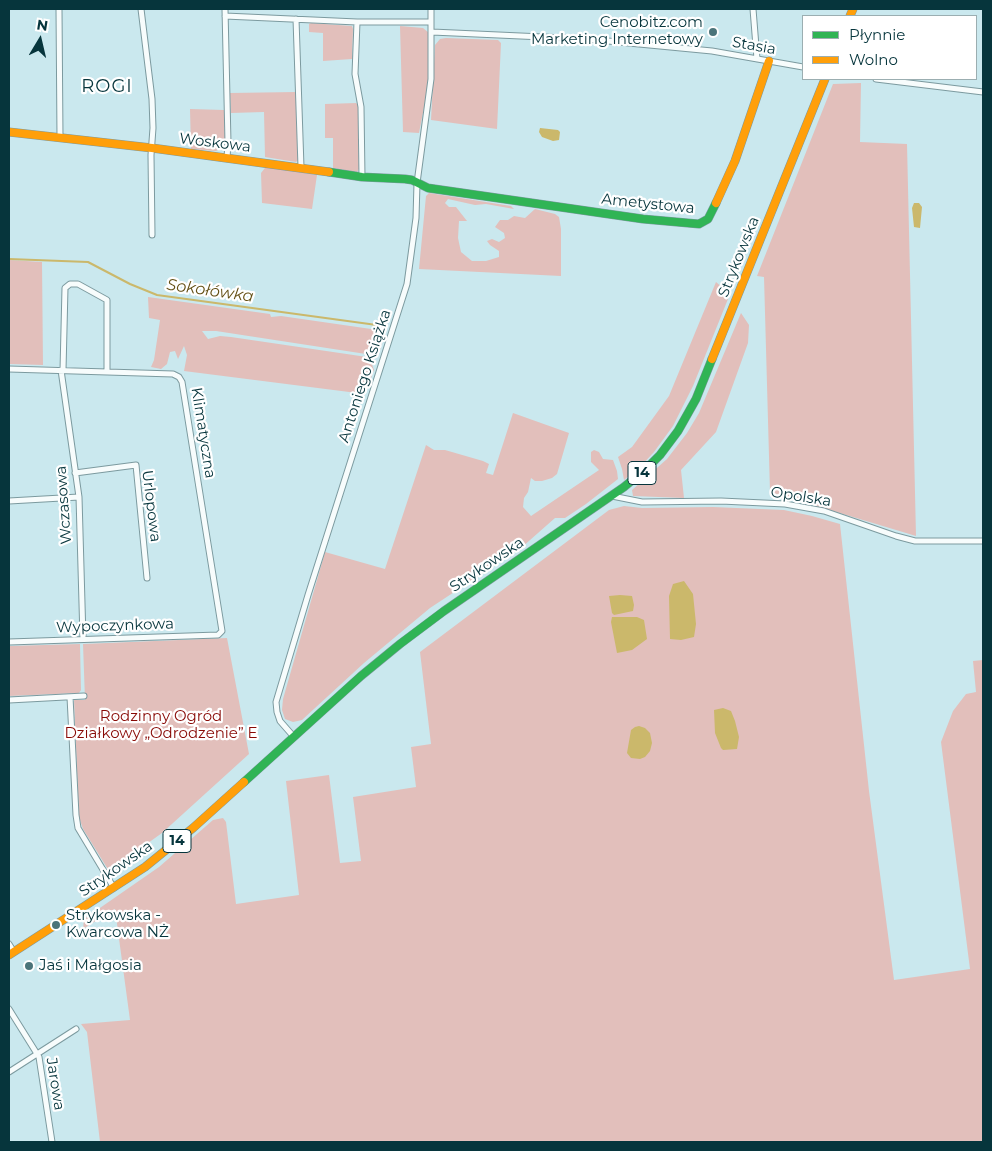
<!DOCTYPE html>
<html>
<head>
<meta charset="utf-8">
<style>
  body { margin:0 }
  #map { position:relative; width:992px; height:1151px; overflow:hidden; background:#cae8ee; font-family:Montserrat,sans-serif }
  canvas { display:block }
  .frame { position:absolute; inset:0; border:10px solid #06353c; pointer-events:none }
  .legend { position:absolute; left:802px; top:15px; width:175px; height:65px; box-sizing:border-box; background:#fff; border:1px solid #9baeb1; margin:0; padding:6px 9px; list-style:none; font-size:15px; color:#06353c }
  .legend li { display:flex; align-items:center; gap:10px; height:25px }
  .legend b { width:25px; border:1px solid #9baeb1 }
  .north { position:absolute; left:15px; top:15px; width:50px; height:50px; -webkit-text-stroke:4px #fff; paint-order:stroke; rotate:9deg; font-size:14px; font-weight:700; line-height:20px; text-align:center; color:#06353c }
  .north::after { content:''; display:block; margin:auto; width:18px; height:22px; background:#06353c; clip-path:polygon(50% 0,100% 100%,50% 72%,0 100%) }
</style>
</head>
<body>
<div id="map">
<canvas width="992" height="1151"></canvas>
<div class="frame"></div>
<ul class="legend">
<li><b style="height:6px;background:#30b455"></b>Płynnie</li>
<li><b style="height:6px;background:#ff9f0a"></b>Wolno</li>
</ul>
<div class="north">N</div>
</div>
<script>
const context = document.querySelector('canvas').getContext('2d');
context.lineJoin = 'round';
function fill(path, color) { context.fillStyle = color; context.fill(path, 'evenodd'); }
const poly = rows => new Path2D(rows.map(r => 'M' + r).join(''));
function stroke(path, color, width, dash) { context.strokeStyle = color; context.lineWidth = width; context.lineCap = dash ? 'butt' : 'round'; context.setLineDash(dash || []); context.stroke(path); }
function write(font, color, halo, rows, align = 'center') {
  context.font = font + ' Montserrat,sans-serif'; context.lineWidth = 4.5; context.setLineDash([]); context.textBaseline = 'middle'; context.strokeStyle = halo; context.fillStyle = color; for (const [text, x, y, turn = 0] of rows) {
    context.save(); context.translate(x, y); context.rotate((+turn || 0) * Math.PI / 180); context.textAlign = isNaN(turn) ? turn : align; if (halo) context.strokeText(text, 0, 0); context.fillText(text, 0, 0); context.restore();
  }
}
fill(poly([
  [311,23,352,26,353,29,352,59,323,61,323,33,309,32,309,24],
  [400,26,423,28,429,33,428,87,419,133,403,132],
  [446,38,498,40,501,43,497,129,431,120,435,45,440,39],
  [861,83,860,142,907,144,916,536,770,492,764,277,757,276,833,84],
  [296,92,299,147,298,160,296,162,265,157,264,112,231,113,230,93],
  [356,103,358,105,359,169,357,172,333,168,333,138,325,138,325,104],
  [190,109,224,110,225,140,221,148,216,151,191,149],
  [270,167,317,175,312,209,262,203,261,173,265,168],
  [429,193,511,206,514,209,486,204,475,205,448,199,445,203,449,207,456,207,467,221,459,221,458,238,461,252,472,261,486,261,499,257,499,251,490,245,487,241,492,239,499,242,505,238,504,233,495,227,500,220,508,220,514,216,525,218,535,209,555,214,559,217,561,229,561,276,419,269,426,196],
  [9,260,42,262,43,365,9,364],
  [716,282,730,294,693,386,673,426,654,452,641,466,624,480,622,469,618,457,632,447,669,396],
  [148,297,270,314,271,317,281,316,385,331,380,350,372,354,366,354,216,331,202,331,208,339,220,336,231,337,367,357,370,359,374,370,365,394,184,371,187,355,184,346,178,359,175,351,170,352,167,364,161,369,151,367,154,360,160,320,149,318],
  [741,313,749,325,748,343,716,432,681,470,684,498,633,496,632,490,667,459,687,433,699,413],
  [513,413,569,433,557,474,552,478,542,481,535,481,531,478,528,492,524,498,523,507,531,516,599,470,591,462,591,452,594,450,599,452,603,459,613,460,617,471,618,479,586,504,565,518,555,518,521,548,430,608,364,663,302,720,293,722,285,719,282,710,283,699,325,552,385,569,426,445,434,450,445,450,483,461,489,464,486,473,493,475],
  [624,506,642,508,713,507,784,510,812,516,840,524,869,791,894,980,970,969,941,742,953,711,966,694,976,692,973,661,983,660,983,1142,100,1142,87,1032,81,1024,130,1020,115,909,83,929,84,919,159,867,213,820,223,818,226,822,236,904,299,895,286,781,329,775,340,863,361,861,353,797,416,787,411,747,431,744,420,652,609,510],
  [227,638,249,754,162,833,109,871,83,829,79,817,74,700,85,700,83,644],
  [80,644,81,690,79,693,9,696,9,646]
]), '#e2bfbb');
fill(poly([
  [540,128,558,130,560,132,559,140,553,141,542,137,539,132],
  [914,203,919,203,922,207,920,228,914,227,912,208],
  [684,581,693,594,696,624,694,637,681,640,670,639,669,596,673,584],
  [620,595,632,596,634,605,633,611,614,615,612,613,609,596],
  [612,617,637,617,644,620,647,639,632,650,617,653,611,622],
  [723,708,731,711,735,721,739,737,737,749,723,750,721,748,715,733,714,710],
  [639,726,645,728,650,733,652,743,650,751,645,757,640,759,631,758,627,753,631,730,635,727]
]), '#cbb86b');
stroke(poly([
  [9,259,88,262,130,284,157,295,384,326]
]), '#cbb86b', 2);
const street = poly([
  [59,9,60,138],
  [141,9,152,99,153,128,151,155,152,235],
  [225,9,228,143,227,158],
  [753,9,757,59],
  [225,16,357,22,431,22],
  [296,19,301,167],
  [357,22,355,74,361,107,362,177],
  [432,32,587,39,712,51,803,67],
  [876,79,983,92],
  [9,369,173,374,179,377,182,382,222,631,218,635,9,642],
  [61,370,79,497,83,639],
  [63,370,65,288,70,284,78,284,107,300,107,372],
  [75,473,136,465,147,578],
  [612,496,642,502,721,501,785,504,824,511,896,536,915,541,983,541],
  [9,501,79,497],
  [70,697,76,815,78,828,114,888],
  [9,700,84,696],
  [294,737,280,721,277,712,276,702,308,595,407,284,416,218,417,183,431,79,431,9],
  [9,944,14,952],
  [9,1009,39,1057,52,1142],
  [9,1072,76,1029]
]);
const fast = poly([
  [329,172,362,177,405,179,412,180,428,188,643,219,699,224,708,219,716,203],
  [244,782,361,676,400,644,444,611,624,487,648,467,660,455,678,431,696,399,712,359]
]);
const slow = poly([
  [850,16,853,9],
  [9,132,152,148,329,172],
  [716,203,735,161,769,61],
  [712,359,825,79],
  [9,955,145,867,193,828,244,782]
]);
stroke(street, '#7c9a9f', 7);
stroke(fast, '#7c9a9f', 9);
stroke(slow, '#7c9a9f', 9);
stroke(street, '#f7fcfc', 5);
stroke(fast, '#30b455', 8);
stroke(slow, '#ff9f0a', 8);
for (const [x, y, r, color] of [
  [713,32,5,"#4b747a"],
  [56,925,5,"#4b747a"],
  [29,966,5,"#4b747a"]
]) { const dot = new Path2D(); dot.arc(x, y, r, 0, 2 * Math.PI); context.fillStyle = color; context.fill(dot); stroke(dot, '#fff', 2); }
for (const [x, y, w] of [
  [642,473,28],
  [177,841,28]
]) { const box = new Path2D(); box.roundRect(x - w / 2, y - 11.5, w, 23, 4); context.fillStyle = '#fff'; context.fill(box); stroke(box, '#06353c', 1); }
write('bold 14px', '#06353c', null, [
  ["14",642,473],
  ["14",177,841]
]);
write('15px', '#06353c', '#fff', [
  ["Cenobitz.com",703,23,"right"],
  ["Marketing Internetowy",703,40,"right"],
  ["Strykowska -",66,916],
  ["Kwarcowa NŻ",66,933],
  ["Jaś i Małgosia",39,966]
], 'left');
write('15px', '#06353c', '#fff', [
  ["Stasia",754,46,10],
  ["Woskowa",215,143,7],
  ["Ametystowa",648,204,6],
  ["Strykowska",739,257,-68],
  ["Antoniego Książka",365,376,-72],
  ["Klimatyczna",203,433,81],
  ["Opolska",801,497,9],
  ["Wczasowa",64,505,-94],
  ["Urlopowa",151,506,83],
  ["Strykowska",487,565,-34],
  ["Wypoczynkowa",115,626,-2],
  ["Strykowska",116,869,-35],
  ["Jarowa",55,1084,81]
]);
write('15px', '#880905', '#fff', [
  ["Rodzinny Ogród",161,717],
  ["Działkowy „Odrodzenie” E",161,734]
]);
write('italic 16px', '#634f14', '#fff', [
  ["Sokołówka",210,291,8]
]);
context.letterSpacing = '1px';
write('18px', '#06353c', '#fff', [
  ["ROGI",107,87]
]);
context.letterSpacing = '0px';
</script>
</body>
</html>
